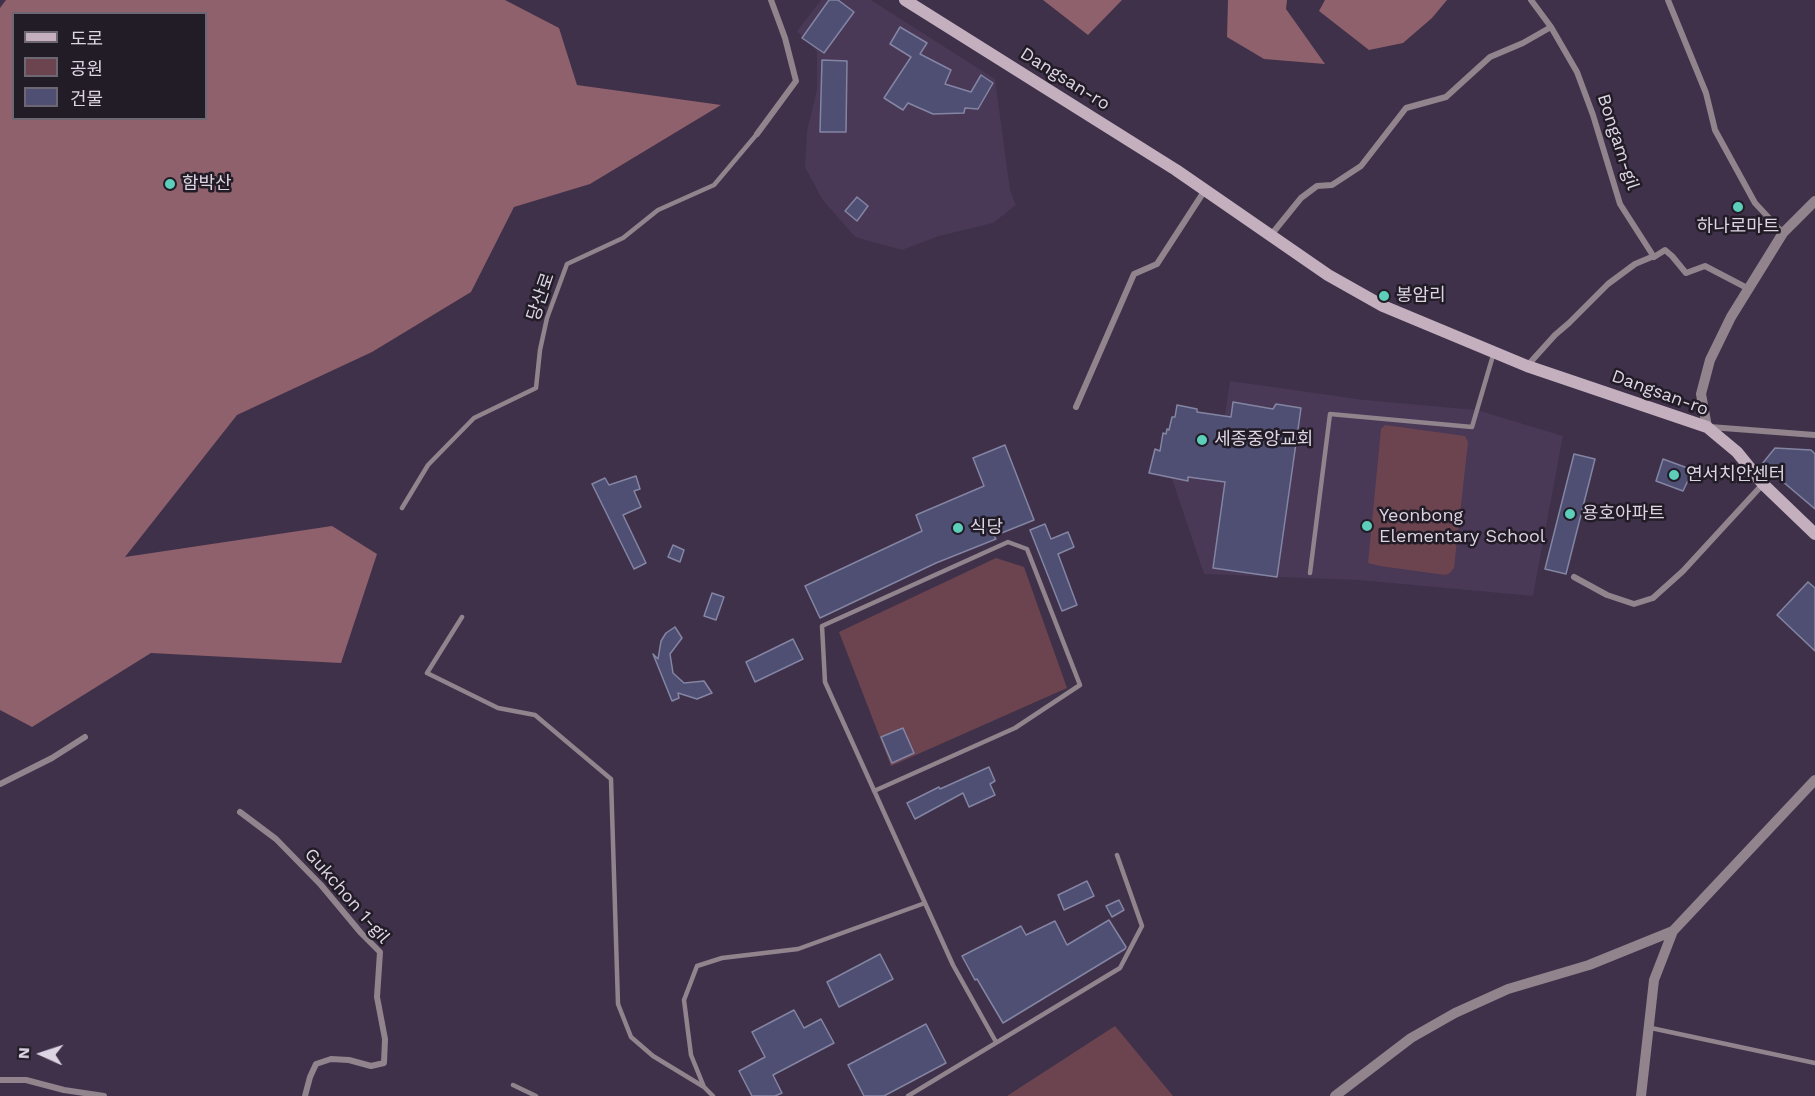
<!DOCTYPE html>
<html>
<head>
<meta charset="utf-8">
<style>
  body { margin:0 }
  #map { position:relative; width:1815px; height:1096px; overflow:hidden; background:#3f3149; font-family:"Work Sans","Noto Sans KR",sans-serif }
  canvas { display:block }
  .legend { position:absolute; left:12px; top:12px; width:195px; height:108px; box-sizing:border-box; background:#221c27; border:2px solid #6d6673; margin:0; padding:8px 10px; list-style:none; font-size:18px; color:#ddd5e4 }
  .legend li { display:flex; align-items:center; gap:12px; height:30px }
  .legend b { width:30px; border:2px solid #6d6673 }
  .north { position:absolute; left:12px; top:1024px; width:60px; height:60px; -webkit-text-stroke:4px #221c27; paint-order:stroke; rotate:273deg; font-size:16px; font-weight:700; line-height:24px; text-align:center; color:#ddd5e4 }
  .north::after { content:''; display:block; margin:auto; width:21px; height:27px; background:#ddd5e4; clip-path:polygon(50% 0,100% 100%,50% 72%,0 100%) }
</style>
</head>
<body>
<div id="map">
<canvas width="1815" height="1096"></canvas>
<ul class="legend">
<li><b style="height:8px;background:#c4afbe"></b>도로</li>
<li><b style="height:16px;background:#6c444f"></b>공원</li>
<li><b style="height:16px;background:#4f4f74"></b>건물</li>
</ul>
<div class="north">N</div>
</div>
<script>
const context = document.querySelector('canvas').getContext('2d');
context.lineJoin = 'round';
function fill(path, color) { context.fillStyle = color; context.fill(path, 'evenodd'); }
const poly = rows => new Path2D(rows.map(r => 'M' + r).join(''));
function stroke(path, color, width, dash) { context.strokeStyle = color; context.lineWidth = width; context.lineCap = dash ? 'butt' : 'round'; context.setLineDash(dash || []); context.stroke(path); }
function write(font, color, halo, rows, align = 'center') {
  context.font = font + ' "Work Sans","Noto Sans KR",sans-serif'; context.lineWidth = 5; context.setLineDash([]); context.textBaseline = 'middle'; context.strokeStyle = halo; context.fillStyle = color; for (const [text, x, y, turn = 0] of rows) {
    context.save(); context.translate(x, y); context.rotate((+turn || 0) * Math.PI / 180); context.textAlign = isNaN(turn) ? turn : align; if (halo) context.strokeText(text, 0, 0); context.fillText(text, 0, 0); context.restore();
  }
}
fill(poly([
  [821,0,871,0,995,79,1010,190,1016,205,993,223,939,236,902,250,855,237,822,199,805,167,807,131,817,89,817,52,797,31],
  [1230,381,1365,400,1477,410,1563,436,1533,596,1358,580,1204,574,1172,479,1149,473,1155,449,1218,459]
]), '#493856');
fill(poly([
  [1385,425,1465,436,1468,442,1454,568,1450,573,1445,575,1380,566,1368,563,1381,429],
  [996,558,1024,567,1067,688,891,766,839,632],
  [1115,1026,1173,1096,1007,1096]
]), '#6c444f');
fill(poly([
  [6,0,505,0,559,28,577,85,721,105,590,184,514,207,471,292,372,352,237,415,125,557,332,526,377,554,341,663,151,653,32,727,0,710,0,8],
  [14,14,206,14,206,118,14,118],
  [1043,0,1122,0,1088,35],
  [1228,0,1287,0,1286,9,1325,64,1264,59,1227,37],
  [1325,0,1447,0,1432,18,1403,43,1369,50,1319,11]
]), '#8f616d');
const building = poly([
  [829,0,838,0,854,12,824,53,802,38,829,0],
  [900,27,927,43,920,54,951,70,945,84,971,92,981,75,993,83,978,109,965,108,964,113,933,114,908,103,903,110,884,98,911,57,890,44,900,27],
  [822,60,847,61,846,132,820,132,822,60],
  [857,197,868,206,857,221,845,211,857,197],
  [1233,402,1273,409,1276,404,1301,408,1277,577,1213,568,1225,482,1188,477,1188,481,1149,473,1155,449,1160,451,1163,433,1166,434,1167,429,1169,430,1172,417,1175,417,1177,405,1197,409,1197,412,1231,417,1233,402],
  [1005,445,1034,520,994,536,996,539,936,563,820,618,805,586,922,531,916,515,984,486,973,458,1005,445],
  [1775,448,1811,450,1815,454,1815,509,1762,464,1775,448],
  [1574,454,1595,459,1566,574,1545,569,1574,454],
  [1663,459,1693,470,1683,491,1656,481,1663,459],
  [636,476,640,489,634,491,641,507,623,515,646,563,634,569,592,484,605,478,609,485,636,476],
  [1045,524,1051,539,1068,532,1074,547,1058,554,1077,605,1062,611,1030,530,1045,524],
  [673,545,684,550,680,562,668,557,673,545],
  [1808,582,1815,588,1815,651,1777,615,1808,582],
  [712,593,724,597,716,620,704,616,712,593],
  [675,627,682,638,670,654,673,673,684,683,704,681,712,693,697,699,678,693,679,698,672,701,653,654,658,659,661,641,666,633,675,627],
  [793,639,803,659,755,682,746,662,793,639],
  [903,728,914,753,892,763,881,737,903,728],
  [989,767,995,781,990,784,995,795,969,807,963,793,915,819,907,803,939,787,940,789,989,767],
  [1087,881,1094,896,1064,910,1058,895,1087,881],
  [1119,900,1124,910,1112,917,1106,906,1119,900],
  [1109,920,1126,947,1125,949,1003,1023,977,979,975,980,962,956,1021,926,1026,935,1055,921,1067,945,1109,920],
  [880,954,893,979,839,1007,827,982,880,954],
  [794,1010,804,1028,821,1019,834,1043,773,1075,782,1093,775,1096,752,1096,739,1071,765,1057,752,1032,794,1010],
  [926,1024,946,1063,884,1096,864,1096,848,1065,926,1024]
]);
fill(building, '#4f4f74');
stroke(building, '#8485a3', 1.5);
stroke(poly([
  [402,508,428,465,474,418,536,388,540,350,547,318,567,264,623,238,658,210,714,185,757,134],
  [1310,573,1330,414,1472,427,1494,352],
  [462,617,427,673,498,708,535,715,611,779,618,1004,631,1037,653,1056,704,1087,713,1096],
  [874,791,1015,728,1080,685,1027,549,1008,542,822,626,825,682,953,965,996,1042],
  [1651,1028,1815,1063],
  [513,1085,536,1096],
  [704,1087,691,1055,684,1000,697,966,722,958,798,949,925,903],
  [908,1096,1120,968,1142,926,1117,855]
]), '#91848d', 4.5);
stroke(poly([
  [1531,0,1551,27,1577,72,1593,115,1620,204,1654,257,1665,250,1672,256,1686,273,1705,266,1749,289],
  [1668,0,1706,93,1715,130,1755,203,1783,233],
  [757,134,796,81,785,38,771,0],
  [1271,235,1301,198,1317,186,1332,185,1361,166,1406,108,1446,97,1490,57,1523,43,1551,27],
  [1527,366,1555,335,1569,323,1608,284,1635,264,1654,256],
  [1076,407,1134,274,1157,264,1205,190],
  [1710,427,1815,435],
  [1574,577,1607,595,1634,604,1653,598,1683,571,1763,484],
  [0,784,52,758,85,737],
  [240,812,276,839,321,885,361,933,380,952,377,997,385,1039,384,1063,371,1066,349,1060,331,1059,316,1064,310,1077,305,1096],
  [0,1080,26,1080,64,1090,104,1096]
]), '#91848d', 6);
stroke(poly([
  [1707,427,1701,394,1710,360,1731,317,1783,233,1815,201],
  [1335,1096,1411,1038,1455,1013,1508,989,1589,965,1673,931,1815,780],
  [1641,1096,1654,980,1673,931]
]), '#91848d', 10);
stroke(poly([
  [905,0,1176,170,1328,275,1383,306,1527,366,1707,427,1737,452,1763,484,1815,534]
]), '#c4afbe', 12);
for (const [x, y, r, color] of [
  [170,184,6,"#5cceba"],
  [1738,207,6,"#5cceba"],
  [1384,296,6,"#5cceba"],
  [1202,440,6,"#5cceba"],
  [1674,475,6,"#5cceba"],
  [1570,514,6,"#5cceba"],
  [1367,526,6,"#5cceba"],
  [958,528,6,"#5cceba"]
]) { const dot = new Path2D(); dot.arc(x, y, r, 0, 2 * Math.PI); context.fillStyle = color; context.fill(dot); stroke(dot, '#221c27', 2); }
write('18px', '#ddd5e4', '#221c27', [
  ["Dangsan-ro",1065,79,32],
  ["Bongam-gil",1618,142,72],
  ["당산로",541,297,-71],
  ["Dangsan-ro",1660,393,20],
  ["Gukchon 1-gil",347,896,49]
]);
write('18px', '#ddd5e4', '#221c27', [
  ["함박산",182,184],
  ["하나로마트",1738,227,"center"],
  ["봉암리",1396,296],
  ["세종중앙교회",1214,440],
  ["연서치안센터",1686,475],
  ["용호아파트",1582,514],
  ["Yeonbong",1379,516],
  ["Elementary School",1379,537],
  ["식당",970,528]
], 'left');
</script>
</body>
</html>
